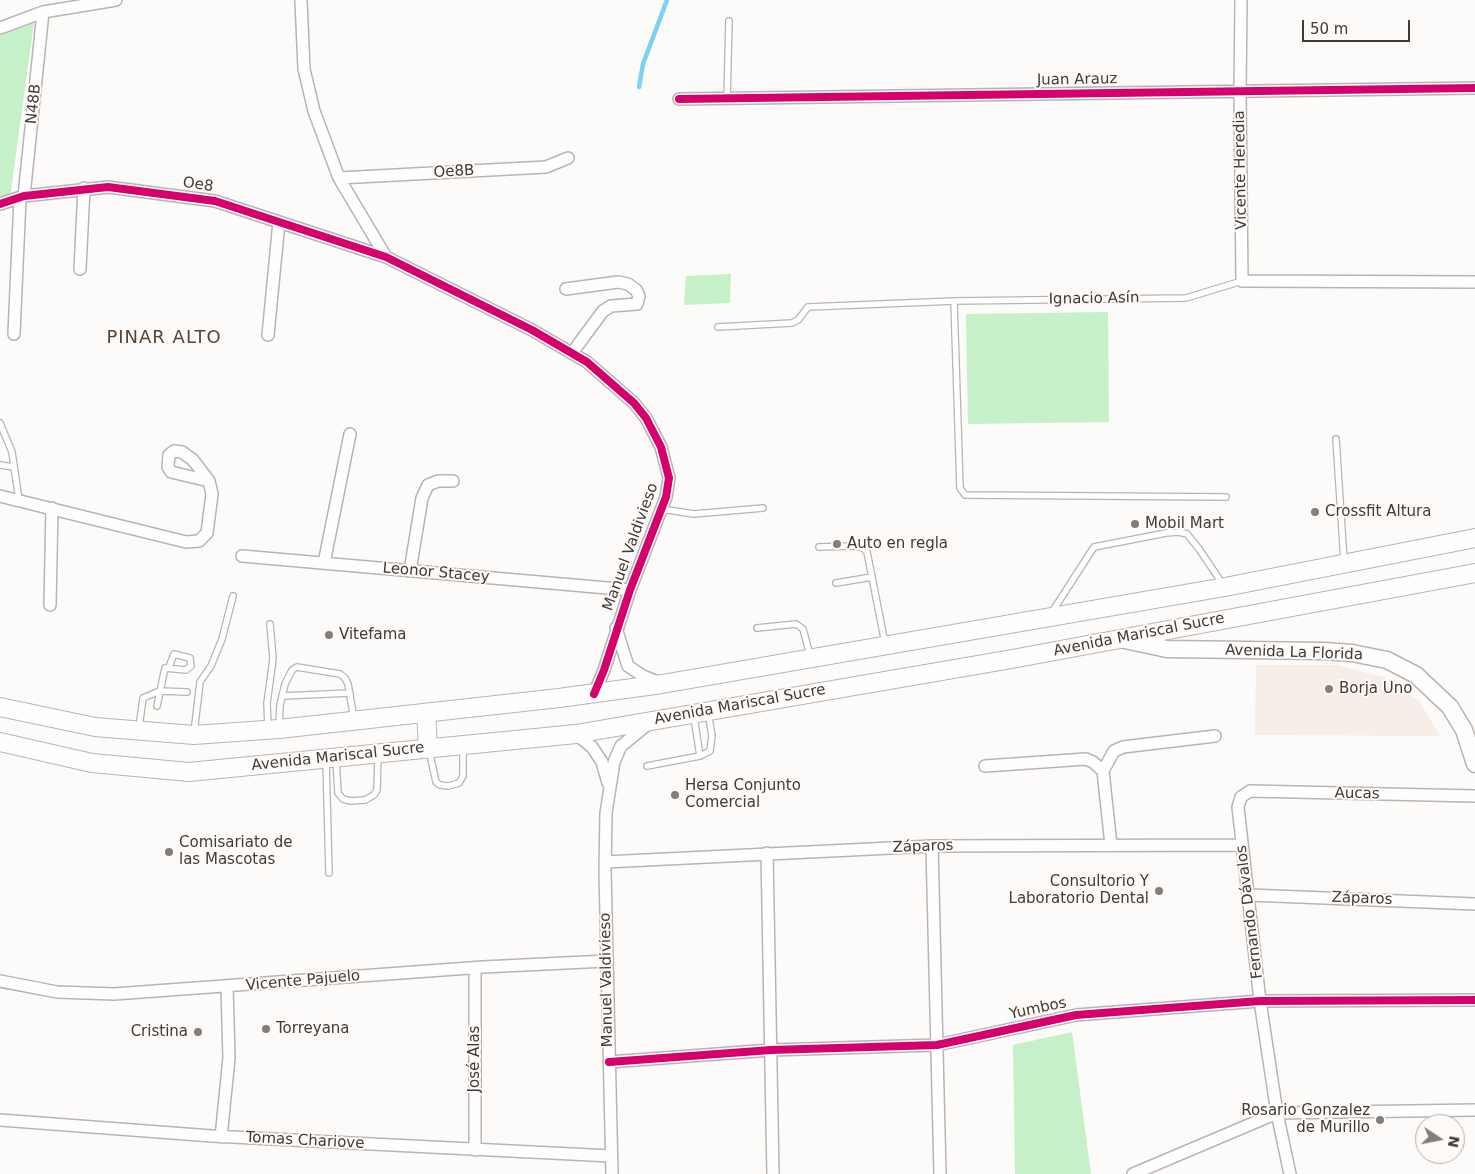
<!DOCTYPE html>
<html>
<head>
<meta charset="utf-8">
<style>
  body { margin:0 }
  #map { position:relative; width:1475px; height:1174px; overflow:hidden; background:#fdfbf9; font-family:"DejaVu Sans",sans-serif }
  canvas { display:block }
  .north { position:absolute; left:1415px; top:1114px; width:50px; height:50px; box-sizing:border-box; background:#fefaf8; border:1px solid #b2adaa; border-radius:50%; rotate:101deg; font-size:14px; font-weight:700; line-height:20px; text-align:center; color:#413a35 }
  .north::after { content:''; display:block; margin:auto; width:18px; height:22px; background:#837e7a; clip-path:polygon(50% 0,100% 100%,50% 72%,0 100%) }
  .scale { position:absolute; left:1302px; top:20px; width:108px; height:22px; box-sizing:border-box; border:2px solid #413a35; border-top:0; padding-left:6px; font-size:15px; line-height:18px; white-space:nowrap; color:#413a35; -webkit-text-stroke:4px #fefaf8; paint-order:stroke }
</style>
</head>
<body>
<div id="map">
<canvas width="1475" height="1174"></canvas>
<div class="north">N</div>
<div class="scale">50 m</div>
</div>
<script>
const context = document.querySelector('canvas').getContext('2d');
context.lineJoin = 'round';
function fill(path, color) { context.fillStyle = color; context.fill(path, 'evenodd'); }
const poly = rows => new Path2D(rows.map(r => 'M' + r).join(''));
function stroke(path, color, width, dash) { context.strokeStyle = color; context.lineWidth = width; context.lineCap = dash ? 'butt' : 'round'; context.setLineDash(dash || []); context.stroke(path); }
function write(font, color, halo, rows, align = 'center') {
  context.font = font + ' "DejaVu Sans",sans-serif'; context.lineWidth = 4; context.setLineDash([]); context.textBaseline = 'middle'; context.strokeStyle = halo; context.fillStyle = color; for (const [text, x, y, turn = 0] of rows) {
    context.save(); context.translate(x, y); context.rotate((+turn || 0) * Math.PI / 180); context.textAlign = isNaN(turn) ? turn : align; if (halo) context.strokeText(text, 0, 0); context.fillText(text, 0, 0); context.restore();
  }
}
fill(poly([
  [1256,665,1338,665,1383,677,1420,702,1440,736,1255,735]
]), '#f6ede7');
fill(poly([
  [35,15,10,198,0,201,0,30],
  [731,274,730,303,684,305,686,276],
  [1108,312,1109,422,968,424,966,314],
  [1072,1032,1091,1174,1015,1174,1013,1045]
]), '#c5f0c8');
stroke(poly([
  [639,87,643,64,667,0]
]), '#7bd2f5', 4.5);
const service = poly([
  [727,98,729,21],
  [954,301,960,488,965,495,1226,497],
  [718,327,792,323,798,320,808,307,954,301,1186,298,1242,281],
  [0,423,12,452,19,500],
  [1336,439,1344,561],
  [0,465,14,467],
  [661,509,694,514,763,508],
  [819,547,856,546,863,548,867,552,885,643],
  [836,583,872,577],
  [1052,612,1094,547,1166,533,1179,532,1187,534,1199,549,1224,586],
  [757,628,796,624,803,629,810,655],
  [282,696,350,693],
  [157,706,165,668,186,670,191,666,190,658,174,654,169,667],
  [694,717,700,756],
  [279,727,280,705,285,684,292,670,297,667,340,674,345,678,348,684,354,719],
  [139,728,143,698,160,691,187,692],
  [268,728,267,703,273,659,270,624],
  [194,733,200,682,211,666,222,639,233,596],
  [429,750,436,782,440,785,448,786,459,783,463,776,463,746],
  [336,759,338,793,343,799,351,801,365,800,374,795,377,790,378,755],
  [326,760,329,873],
  [647,766,700,756,710,751,712,736,708,712]
]);
const minor = poly([
  [301,0,304,69,314,111,339,178,386,257],
  [1241,0,1240,91,1242,281,1475,282],
  [0,28,43,12,116,0],
  [679,99,1475,88],
  [339,178,546,167,568,158],
  [24,196,43,12],
  [0,204,24,196,108,187,215,201,386,257,532,330,587,362,634,403,646,418,661,447,669,478,666,497,630,590,604,670,594,694],
  [80,269,84,188],
  [566,289,618,282,628,284,636,290,639,296,637,304,611,306,603,311,572,353],
  [14,334,20,198],
  [268,335,279,222],
  [0,496,186,542,199,541,207,533,212,494,209,481,193,460,182,452,174,451,169,455,168,467,171,472,209,481],
  [242,556,630,590],
  [324,563,350,434],
  [410,571,422,498,428,485,438,481,453,481],
  [50,605,52,508],
  [616,628,628,666,643,676,660,683],
  [576,734,592,747,602,762,608,783],
  [985,766,1086,759,1093,762,1103,771,1111,845],
  [1103,771,1114,751,1123,747,1215,736],
  [932,846,940,1174],
  [767,853,773,1174],
  [605,862,932,846,1242,845],
  [1249,895,1475,904],
  [475,968,475,1150],
  [0,981,57,992,114,994,483,967,606,961],
  [609,1062,771,1050,937,1045,1076,1015,1260,1001,1475,1000],
  [0,1120,212,1136,611,1156],
  [221,1137,229,1058,227,987],
  [612,1174,605,871,606,813,614,762,621,746,648,724],
  [1133,1174,1277,1113,1475,1110],
  [1290,1174,1277,1113,1260,1001,1238,807,1241,797,1250,791,1475,796]
]);
const secondary = poly([
  [1120,639,1167,649,1324,651,1352,653,1387,660,1416,675,1450,707,1464,730,1475,764]
]);
const primary = poly([
  [0,707,95,727,194,735,279,729,559,698,662,684,1225,587,1475,538],
  [426,713,428,747],
  [0,742,92,763,189,772,576,734,1012,659,1475,573]
]);
stroke(service, '#b8b4b1', 8);
stroke(minor, '#b8b4b1', 14);
stroke(secondary, '#b8b4b1', 19);
stroke(primary, '#b8b4b1', 20);
stroke(service, '#fffefe', 5.5);
stroke(minor, '#fffefe', 11);
stroke(secondary, '#fffefe', 16);
stroke(primary, '#fffefe', 18);
stroke(poly([
  [679,99,1475,88],
  [0,204,24,196,108,187,215,201,386,257,532,330,587,362,634,403,646,418,661,447,669,478,666,497,630,590,604,670,594,694],
  [609,1062,771,1050,937,1045,1076,1015,1260,1001,1475,1000]
]), '#d6006c', 8);
for (const [x, y, r, color] of [
  [1315,512,5,"#837e7a"],
  [1135,524,5,"#837e7a"],
  [837,544,5,"#837e7a"],
  [329,635,5,"#837e7a"],
  [1329,689,5,"#837e7a"],
  [675,795,5,"#837e7a"],
  [169,852,5,"#837e7a"],
  [1159,891,5,"#837e7a"],
  [266,1029,5,"#837e7a"],
  [198,1032,5,"#837e7a"],
  [1380,1120,5,"#837e7a"]
]) { const dot = new Path2D(); dot.arc(x, y, r, 0, 2 * Math.PI); context.fillStyle = color; context.fill(dot); stroke(dot, '#fefaf8', 2); }
write('15px', '#413a35', '#fefaf8', [
  ["Juan Arauz",1077,80,-1],
  ["N48B",34,104,-84],
  ["Vicente Heredia",1241,170,-91],
  ["Oe8B",454,172,-3],
  ["Oe8",198,185,8],
  ["Ignacio Asín",1094,299,-1],
  ["Manuel Valdivieso",631,547,-70],
  ["Leonor Stacey",436,573,5],
  ["Avenida Mariscal Sucre",1139,635,-11],
  ["Avenida La Florida",1294,653,2],
  ["Avenida Mariscal Sucre",740,705,-10],
  ["Avenida Mariscal Sucre",338,757,-6],
  ["Aucas",1357,794,1],
  ["Záparos",923,847,-2],
  ["Záparos",1362,899,2],
  ["Fernando Dávalos",1250,912,-97],
  ["Manuel Valdivieso",607,980,-91],
  ["Vicente Pajuelo",303,981,-5],
  ["Yumbos",1038,1009,-12],
  ["José Alas",475,1059,-90],
  ["Tomas Chariove",305,1141,3]
]);
write('15px', '#413a35', '#fefaf8', [
  ["Crossfit Altura",1325,512],
  ["Mobil Mart",1145,524],
  ["Auto en regla",847,544],
  ["Vitefama",339,635],
  ["Borja Uno",1339,689],
  ["Hersa Conjunto",685,786],
  ["Comercial",685,803],
  ["Comisariato de",179,843],
  ["las Mascotas",179,860],
  ["Consultorio Y",1149,882,"right"],
  ["Laboratorio Dental",1149,899,"right"],
  ["Torreyana",276,1029],
  ["Cristina",188,1032,"right"],
  ["Rosario Gonzalez",1370,1111,"right"],
  ["de Murillo",1370,1128,"right"]
], 'left');
context.letterSpacing = '1px';
write('18px', '#54453b', '#fefaf8', [
  ["PINAR ALTO",164,338]
]);
context.letterSpacing = '0px';
</script>
</body>
</html>
